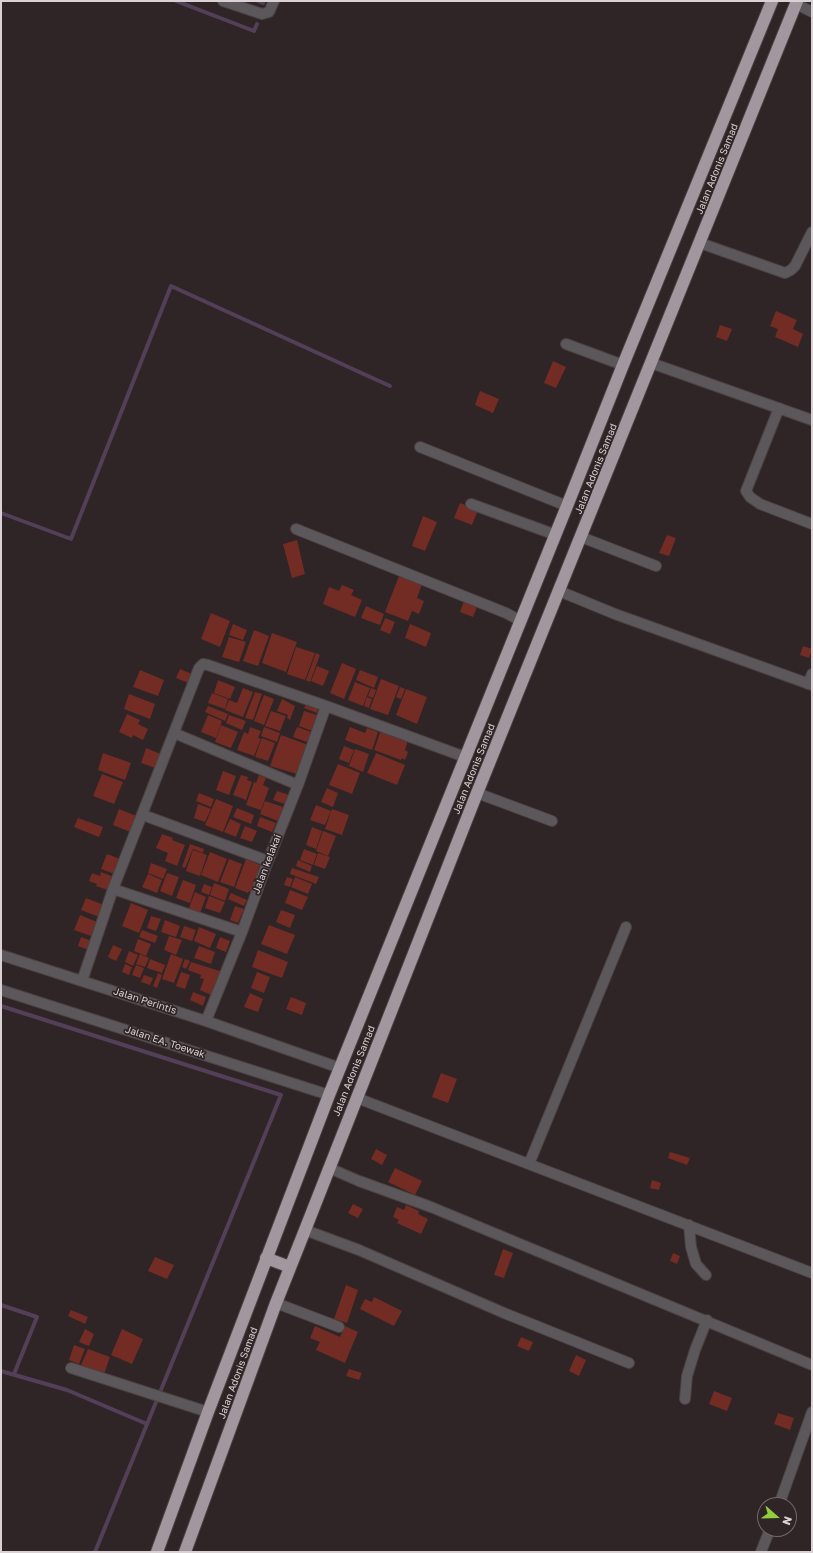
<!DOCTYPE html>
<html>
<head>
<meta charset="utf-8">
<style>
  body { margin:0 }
  #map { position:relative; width:813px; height:1553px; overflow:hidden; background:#2f2426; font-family:"Golos Text",sans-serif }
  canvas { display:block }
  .frame { position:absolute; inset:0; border:2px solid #d9d1d3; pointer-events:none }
  .north { position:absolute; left:757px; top:1497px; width:40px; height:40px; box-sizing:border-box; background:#2f2426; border:1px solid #73696b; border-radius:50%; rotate:110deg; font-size:11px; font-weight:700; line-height:16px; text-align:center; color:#d9d1d3 }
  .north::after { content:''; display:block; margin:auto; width:14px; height:18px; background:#92cd3e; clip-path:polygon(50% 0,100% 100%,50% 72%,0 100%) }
</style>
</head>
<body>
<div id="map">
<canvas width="813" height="1553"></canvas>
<div class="frame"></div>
<div class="north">N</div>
</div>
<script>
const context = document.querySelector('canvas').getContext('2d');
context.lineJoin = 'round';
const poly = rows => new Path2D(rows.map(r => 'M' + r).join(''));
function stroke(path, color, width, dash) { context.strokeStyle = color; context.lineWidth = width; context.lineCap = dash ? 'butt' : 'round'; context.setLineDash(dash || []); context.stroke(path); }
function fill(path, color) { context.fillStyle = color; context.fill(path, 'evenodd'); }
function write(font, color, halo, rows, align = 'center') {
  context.font = font + ' "Golos Text",sans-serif'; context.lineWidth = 3.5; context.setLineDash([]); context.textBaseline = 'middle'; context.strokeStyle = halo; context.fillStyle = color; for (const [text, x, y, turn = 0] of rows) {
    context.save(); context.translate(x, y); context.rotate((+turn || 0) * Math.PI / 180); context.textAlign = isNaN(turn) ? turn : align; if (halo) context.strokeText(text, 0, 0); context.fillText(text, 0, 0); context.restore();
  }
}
stroke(poly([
  [176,1,254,31,257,24],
  [258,1,263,3],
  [1,513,71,539,171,286,390,386],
  [1,1006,281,1095,95,1552],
  [1,1305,37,1317,14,1374],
  [1,1371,67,1390,147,1424]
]), '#533f58', 4);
fill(poly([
  [776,311,797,320,793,329,803,334,798,347,775,337,778,329,770,326],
  [720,325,732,329,727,341,716,337],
  [553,361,566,367,556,388,544,383],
  [480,391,499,399,493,413,475,405],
  [460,503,478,510,472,525,454,518],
  [423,516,437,522,425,551,412,546],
  [667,535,676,538,669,556,659,553],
  [297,540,305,574,292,578,283,544],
  [399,576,422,584,417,598,424,601,419,614,412,611,408,621,385,612],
  [342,585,354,590,351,595,362,600,355,617,323,604,329,587,339,591],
  [464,601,477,607,473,617,460,612],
  [366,606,384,614,380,625,361,618],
  [211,613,230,621,220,647,201,639],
  [385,618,395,622,390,634,380,630],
  [233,624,247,630,243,640,229,635],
  [410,624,431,633,426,647,405,638],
  [254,630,269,636,258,666,243,661],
  [272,633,297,642,286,672,262,663],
  [229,637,246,642,239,662,222,657],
  [803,646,812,649,809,658,800,655],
  [296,647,315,653,305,680,287,674],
  [316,653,320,655,310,682,306,680],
  [342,663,356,669,344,699,330,693],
  [317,666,329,671,323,686,311,681],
  [180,669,194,675,191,684,176,678],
  [140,670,164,680,158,696,133,687],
  [360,670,378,677,374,688,356,680],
  [381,679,399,686,388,715,370,709],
  [218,680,235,687,230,699,214,693],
  [355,682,370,688,363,706,348,700],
  [400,687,405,689,401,699,396,697],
  [243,688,253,692,243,717,225,710,229,700,237,703],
  [371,688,376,690,373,698,368,696],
  [406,689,427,697,417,724,396,715],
  [255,692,262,694,253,720,245,718],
  [212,693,228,699,225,709,208,703],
  [129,694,155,704,150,719,124,709],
  [264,695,274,699,264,725,254,721],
  [367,697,372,699,369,708,364,706],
  [282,699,295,706,290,720,287,718,288,715,277,711],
  [307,702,319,707,317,713,304,708],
  [208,706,228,714,225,721,205,712],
  [271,711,286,716,280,731,265,726],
  [304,711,317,715,312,731,299,726],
  [127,714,140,720,138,724,148,729,143,740,133,735,132,738,119,732],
  [208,715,222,721,216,738,201,732],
  [229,715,246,721,242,730,226,723],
  [221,725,238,732,231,748,215,742],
  [250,727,261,731,258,738,261,739,254,756,237,750,244,732,248,734],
  [264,727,280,733,277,742,261,736],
  [297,727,311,732,307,742,293,737],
  [350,727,365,733,367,728,378,732,372,750,345,740],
  [381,730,408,740,405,750,408,752,405,760,402,758,401,760,374,750],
  [281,735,311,746,300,775,270,766],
  [262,738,275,743,268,761,255,757],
  [344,746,354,750,349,763,339,759],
  [146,748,163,755,158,769,141,763],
  [355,749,369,754,363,772,349,766],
  [103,753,131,763,125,780,98,770],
  [376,753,405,765,397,785,367,773],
  [338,764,360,773,352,794,329,785],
  [223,771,236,776,229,795,216,790],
  [102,774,123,782,114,804,93,796],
  [241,775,248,777,247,780,252,782,246,800,233,795],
  [259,775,266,778,263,785,269,788,261,810,246,805,254,782,256,783],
  [327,788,338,793,333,807,321,802],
  [277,791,289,795,285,804,273,800],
  [199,793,214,799,211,807,196,801],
  [216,799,233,806,223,832,205,825],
  [265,801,283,807,278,821,260,814],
  [198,804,211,809,205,822,194,818],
  [316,805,331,811,325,825,310,820],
  [237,808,254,815,251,824,233,817],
  [119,809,139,817,133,833,113,825],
  [332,809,349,815,342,835,325,829],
  [260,817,276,823,272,832,257,826],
  [78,818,103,827,99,837,74,827],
  [230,819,241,824,236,837,224,832],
  [245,826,257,831,252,842,240,838],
  [312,827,322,831,316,849,306,845],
  [323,831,336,836,328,856,316,851],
  [162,834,173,838,172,840,185,845,177,866,165,861,168,853,156,848],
  [190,844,204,849,203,853,193,849,185,868,182,867],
  [304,849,317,854,313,865,300,860],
  [193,850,207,855,200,876,186,871],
  [210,852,227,859,218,882,201,875],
  [318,853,330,857,325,869,314,865],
  [107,854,120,859,115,874,101,869],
  [229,859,242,864,234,887,220,882],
  [246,859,260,865,258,870,262,872,259,879,255,878,253,881,257,883,253,893,249,891,248,893,235,888],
  [298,860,312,866,310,872,296,866],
  [151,863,167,869,163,879,148,873],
  [292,868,319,877,316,884,290,874],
  [101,872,116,878,111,891,96,886,97,884,89,881,92,873,100,876],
  [167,873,179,877,172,896,160,891],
  [148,874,162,880,157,893,142,887],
  [287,877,293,879,290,887,284,885],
  [295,877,312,884,308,894,291,887],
  [183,880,196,885,190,903,176,898],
  [214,883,229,889,225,901,210,895],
  [204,884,212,887,209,895,201,892],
  [290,890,308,897,302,910,285,903],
  [195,892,206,897,200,913,189,908],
  [231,893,247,900,244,906,228,899],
  [209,896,225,902,220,913,205,908],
  [86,898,104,905,99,917,81,910],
  [131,903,148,910,139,933,122,926],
  [235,906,244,909,238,923,230,920],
  [281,910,295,915,290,928,276,922],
  [80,915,97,922,91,936,74,930],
  [151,916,161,919,156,931,147,928],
  [165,920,180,926,176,937,161,932],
  [269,925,295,935,287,954,261,944],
  [184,926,196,930,192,941,180,937],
  [199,927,216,934,210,948,194,941],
  [142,930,158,936,155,943,139,937],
  [169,936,182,940,176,955,164,950],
  [81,937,92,941,89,950,78,946],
  [220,937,230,941,226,952,216,948],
  [138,939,151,944,146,956,134,951],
  [113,945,122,949,116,961,108,957],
  [199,946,215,952,211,964,194,958],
  [258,950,288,962,282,978,252,967],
  [129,951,138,955,133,966,125,962],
  [140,954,149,958,145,967,136,964],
  [171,954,183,959,174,983,162,979],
  [150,959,165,965,162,973,147,968],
  [185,959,190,961,186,969,182,967],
  [191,962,223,972,219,984,216,983,211,995,200,990,204,979,200,978,201,975,188,970],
  [125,964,132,967,129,975,122,972],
  [136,965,144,968,140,978,132,975],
  [181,972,190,975,185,989,176,986],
  [257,972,270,977,264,993,251,988],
  [158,973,162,975,157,988,153,986],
  [144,975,153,978,150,985,141,982],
  [193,992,206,997,203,1006,190,1000],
  [250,993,263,999,258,1012,244,1007],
  [291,997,306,1003,302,1015,286,1009],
  [441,1073,457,1079,448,1103,432,1097],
  [376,1149,387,1155,382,1165,371,1159],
  [670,1152,690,1158,687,1165,668,1158],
  [395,1168,422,1181,415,1195,388,1182],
  [652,1180,661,1183,659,1190,650,1188],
  [353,1204,363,1209,358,1218,348,1213],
  [406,1205,419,1211,418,1214,428,1219,421,1234,397,1223,399,1220,393,1217,397,1207,404,1210],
  [503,1249,513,1253,504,1278,494,1275],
  [673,1253,680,1256,677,1264,670,1261],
  [155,1257,174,1265,167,1279,148,1271],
  [346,1285,358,1290,347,1323,334,1319],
  [374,1297,402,1311,394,1326,360,1309,365,1299,372,1302],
  [71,1310,88,1317,85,1324,68,1316],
  [315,1326,340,1337,345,1326,358,1332,345,1363,316,1350,320,1342,310,1338],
  [85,1329,94,1334,89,1346,79,1342],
  [122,1329,143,1339,132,1364,111,1355],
  [521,1337,533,1342,529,1351,517,1346],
  [74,1345,85,1349,79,1364,69,1360],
  [88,1349,110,1357,104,1374,81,1365],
  [576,1355,586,1360,579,1376,569,1371],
  [349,1369,362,1373,359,1380,346,1376],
  [714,1391,732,1398,727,1411,709,1404],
  [778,1413,794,1418,790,1430,774,1424]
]), '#732c23');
const minor = poly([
  [223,1,262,14,269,12,274,1],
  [796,4,812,12],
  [700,243,785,273,791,270,795,266,812,232],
  [566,344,623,365],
  [651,363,812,420],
  [779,408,746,491,750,497,760,504,812,524],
  [420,447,567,506],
  [471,504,556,535],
  [296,529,506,613,521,621],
  [581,537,656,566],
  [559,591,615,614,812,685],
  [808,684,812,674],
  [174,733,298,785],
  [477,793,552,821],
  [143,815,268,861],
  [113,889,242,932],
  [1,955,206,1021,340,1068],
  [82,981,113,889,199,668,203,664,208,665,326,706,465,757],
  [1,990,329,1095],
  [206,1021,242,932,268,861,298,785,326,706],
  [357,1098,812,1273],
  [529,1164,626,927],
  [329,1168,359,1181,431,1207,812,1365],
  [689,1225,691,1247,696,1264,706,1275],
  [305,1230,359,1250,504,1313,629,1363],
  [276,1303,339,1327],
  [71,1368,208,1412],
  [685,1399,687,1376,695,1350,707,1320],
  [779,1505,812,1412],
  [761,1552,770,1529]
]);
const highway = poly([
  [266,1258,290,1267],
  [157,1552,208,1412,329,1095,567,506,623,365,772,1],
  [185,1552,276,1303,305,1230,477,793,797,1]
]);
stroke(minor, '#4a4042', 12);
stroke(highway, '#4a4042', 14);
stroke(minor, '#5c575a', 10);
stroke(highway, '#a3979f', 12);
write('10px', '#d9d1d3', '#2f2426', [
  ["Jalan Adonis Samad",717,169,-68],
  ["Jalan Adonis Samad",596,469,-68],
  ["Jalan Adonis Samad",474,769,-68],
  ["Jalan kelakai",267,864,-69],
  ["Jalan Perintis",145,1001,18],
  ["Jalan EA. Toewak",165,1042,18],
  ["Jalan Adonis Samad",354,1071,-68],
  ["Jalan Adonis Samad",238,1373,-70]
]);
</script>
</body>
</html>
